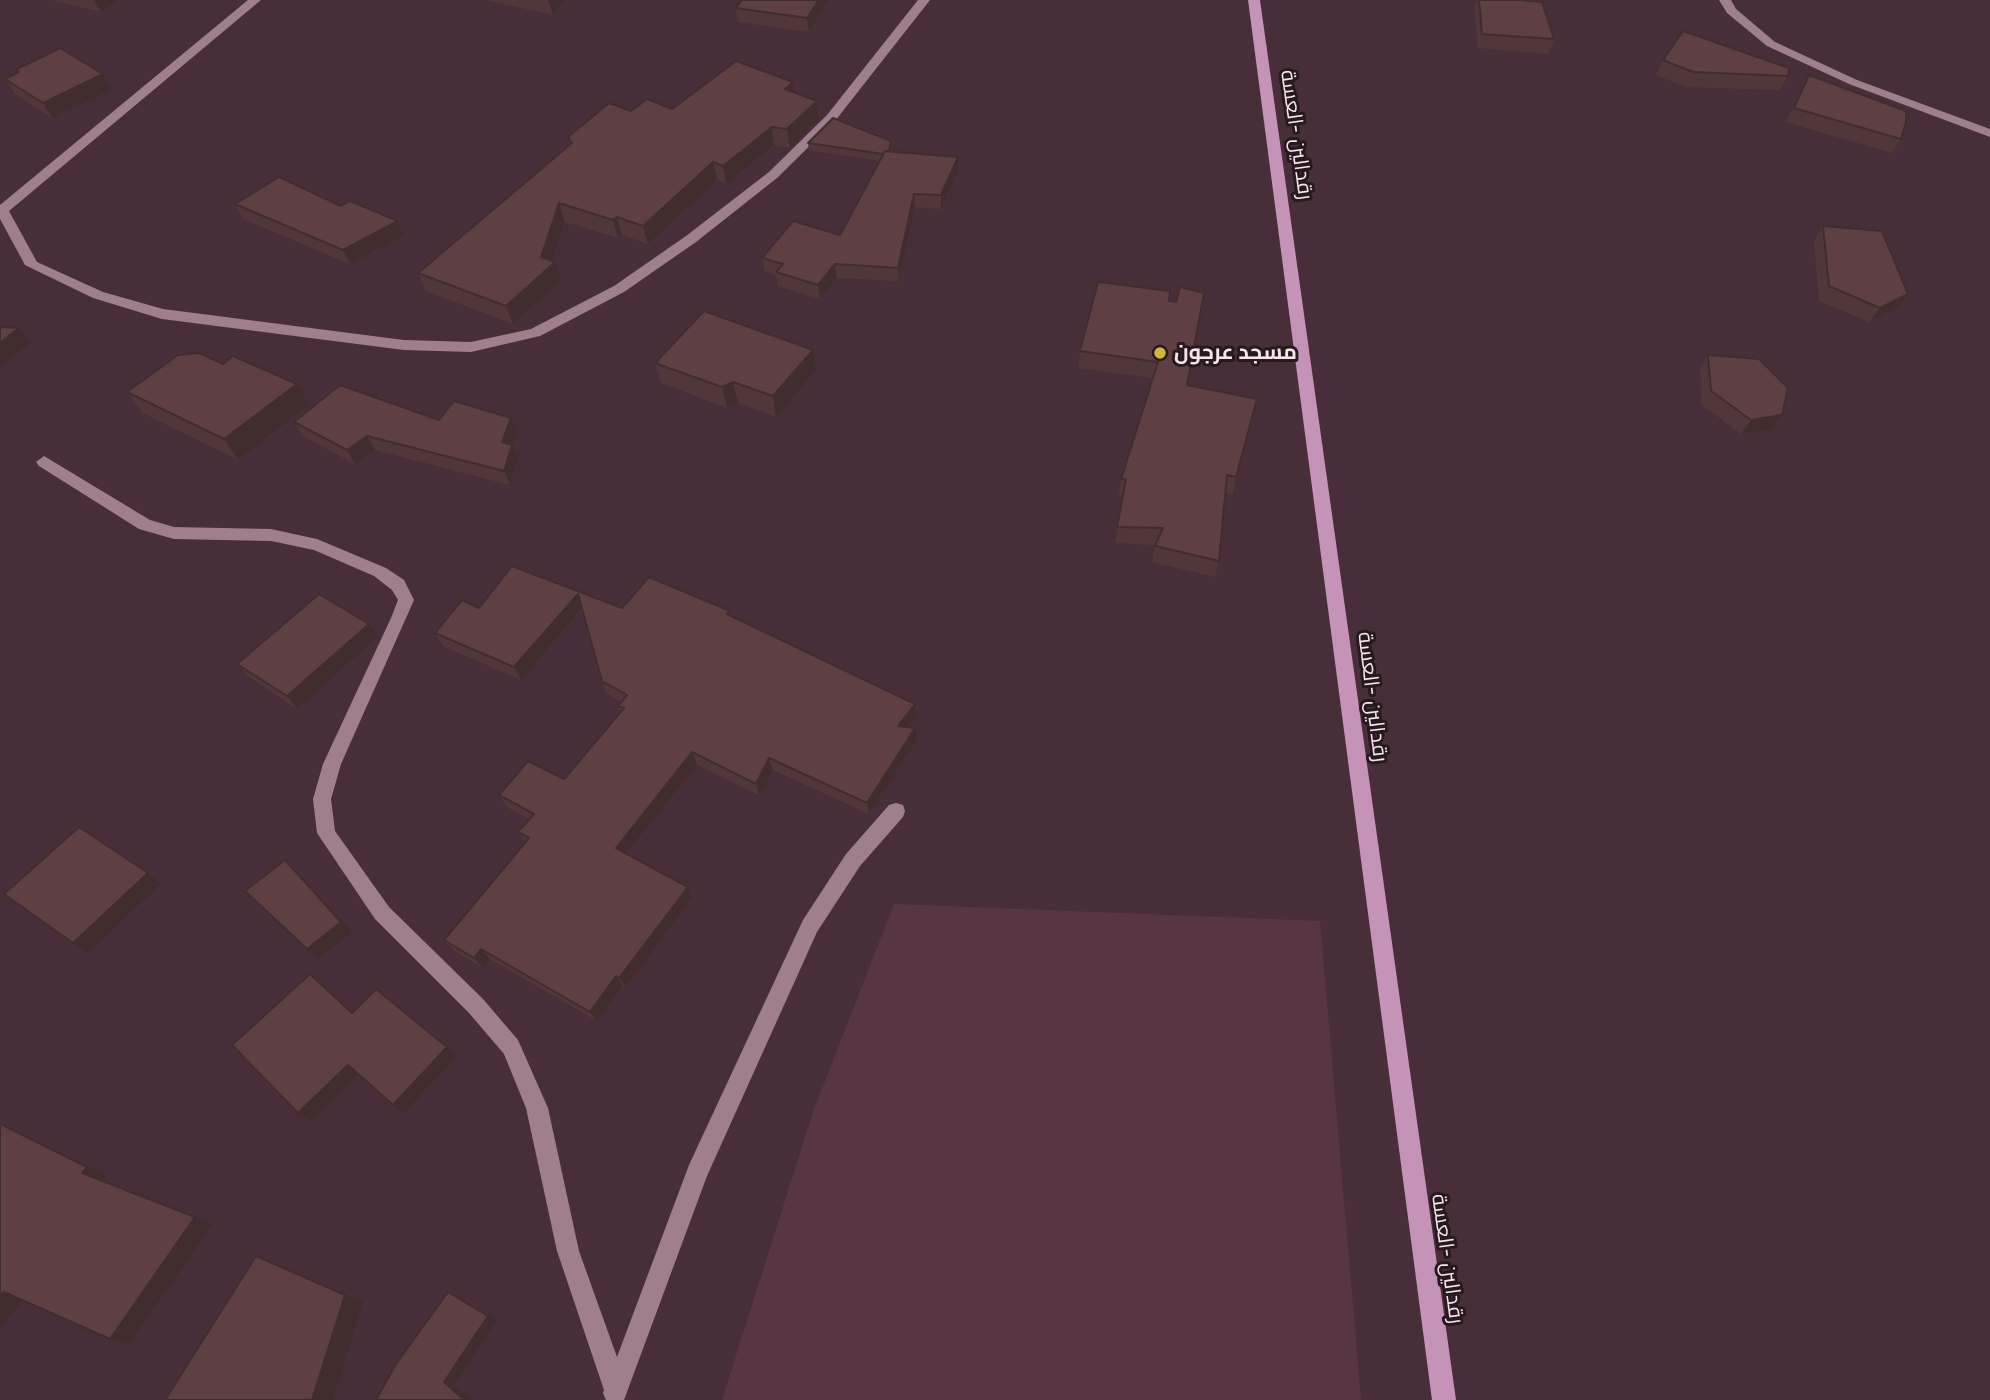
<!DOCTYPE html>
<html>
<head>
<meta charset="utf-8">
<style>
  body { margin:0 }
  canvas { display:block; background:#482e39 }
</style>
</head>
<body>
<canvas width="1990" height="1400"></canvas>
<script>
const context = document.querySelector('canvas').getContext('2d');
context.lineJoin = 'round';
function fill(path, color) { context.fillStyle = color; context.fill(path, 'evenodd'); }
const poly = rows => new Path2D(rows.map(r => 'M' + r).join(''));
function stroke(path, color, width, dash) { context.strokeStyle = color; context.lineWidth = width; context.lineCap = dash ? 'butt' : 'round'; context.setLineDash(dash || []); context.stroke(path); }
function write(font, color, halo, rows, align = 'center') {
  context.font = font + ' "Fira Sans",Cairo,sans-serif'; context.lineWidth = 6; context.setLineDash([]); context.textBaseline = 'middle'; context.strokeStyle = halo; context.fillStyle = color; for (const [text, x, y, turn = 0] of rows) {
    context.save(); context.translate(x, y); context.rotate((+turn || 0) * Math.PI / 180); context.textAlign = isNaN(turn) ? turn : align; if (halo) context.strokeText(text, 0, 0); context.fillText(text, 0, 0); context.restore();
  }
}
fill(poly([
  [894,904,1320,921,1361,1400,722,1400,813,1112]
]), '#573544');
fill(poly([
  [248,0,261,0,9,211,37,262,103,292,163,309,404,340,471,342,531,329,614,286,686,236,769,172,827,115,918,0,930,0,835,121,777,178,696,242,624,292,540,336,471,352,404,350,162,319,93,298,25,265,0,219,0,205,248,0],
  [1719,0,1731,0,1736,9,1775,42,1857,80,1990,129,1990,137,1849,84,1767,46,1727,13,1719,0],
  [44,456,150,520,174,527,271,529,317,539,386,568,404,580,414,600,341,764,331,799,335,831,389,907,483,999,518,1040,548,1108,579,1251,617,1357,689,1165,803,920,846,854,889,805,896,803,903,805,905,811,903,817,860,866,817,932,707,1176,624,1400,606,1400,603,1393,604,1390,557,1251,526,1108,504,1054,469,1013,375,919,317,833,313,799,323,764,391,618,398,600,392,590,374,576,314,550,271,541,174,539,139,529,39,466,36,462,44,456]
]), '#9e7f8b');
fill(poly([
  [1248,0,1260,0,1456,1400,1432,1400,1248,0]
]), '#c592b8');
fill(poly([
  [51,0,120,0,101,12],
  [486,0,566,0,553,15],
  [741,0,829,0,809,32,738,22,736,8],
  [1477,0,1554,39,1549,54,1478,48,1474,10],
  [1663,60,1788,76,1780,90,1686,87,1656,75],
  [15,70,112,89,52,118,15,94,5,79,17,74],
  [1809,75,1901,139,1892,153,1786,122],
  [795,92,817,101,819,119,790,148,774,145,726,184,717,180,648,244,622,235,618,238,565,222,552,260,562,280,513,324,426,291,418,273,570,144,568,137,631,111,672,109],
  [891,141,891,151,958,157,958,171,941,209,915,207,899,281,837,278,820,299,778,286,776,275,764,271,762,258,840,235,880,161,809,150,808,143],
  [235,204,341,206,398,221,404,236,350,264,243,219],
  [1823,226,1908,294,1897,308,1869,322,1819,301,1814,241],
  [1169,301,1188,385,1253,416,1233,494,1225,492,1219,561,1215,577,1152,562,1155,545,1115,543,1123,496,1119,495,1121,479,1152,378,1079,368,1080,351],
  [1708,355,1782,415,1772,429,1741,434,1702,405,1700,369],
  [655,363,816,370,776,417,738,403,727,408,661,383],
  [127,392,309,405,238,460,143,413],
  [511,418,517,432,512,446,518,459,510,485,375,450,355,464,303,436,294,422],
  [479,608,622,608,732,616,915,704,916,717,908,727,917,740,869,814,773,770,760,796,697,765,626,854,688,887,692,898,626,987,623,986,597,1021,490,959,483,968,453,950,444,940,525,842,518,832,529,819,507,807,499,795,564,779,621,712,618,706,621,702,607,694,602,681,582,609,521,680,443,646,435,633],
  [369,624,378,637,297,709,248,676,237,664]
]), '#513739');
fill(poly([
  [94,0,120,0,101,12],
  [548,0,566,0,553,15],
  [819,0,829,0,809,32,807,18],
  [103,74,112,89,52,118,43,103],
  [793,82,796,101,785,89],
  [817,101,819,119,790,148,787,129],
  [772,127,774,145,726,184,723,166],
  [958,157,958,171,941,209,941,195],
  [713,162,717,180,648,244,643,226],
  [914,194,915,207,899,281,898,268],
  [559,203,565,222,550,267,555,262,562,280,513,324,506,306,541,257],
  [617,217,622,235,618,238,613,220],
  [398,221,404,236,350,264,343,250],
  [835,264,837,278,820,299,818,285],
  [1908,294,1897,308,1869,322,1880,308],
  [19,328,31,343,0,366,0,343],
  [813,350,816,370,776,417,773,396],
  [733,382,738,403,727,408,722,387],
  [297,384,309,405,238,460,224,439],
  [1257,399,1253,416,1233,494,1236,477],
  [1782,415,1772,429,1741,434,1751,420],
  [511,418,517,432,512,446,518,459,510,485,504,471,502,442],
  [367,436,375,450,355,464,347,450],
  [578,594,583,607,521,680,514,667],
  [369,624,378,637,297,709,287,696],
  [915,704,916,717,899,738,898,726],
  [915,728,917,740,869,814,867,803],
  [692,752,697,765,622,859,616,848],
  [769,758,773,770,760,796,756,784],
  [285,860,352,932,318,959,307,949],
  [148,873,161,884,88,953,73,943],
  [688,887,692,898,626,987,619,978],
  [481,949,490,959,483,968,474,958],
  [616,976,623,986,597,1021,590,1012],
  [447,1047,457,1056,404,1113,393,1105],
  [348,1065,359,1074,311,1121,298,1113],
  [0,1124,15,1131,106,1175,101,1181,82,1173],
  [195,1217,212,1225,129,1344,110,1339],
  [276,1265,363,1302,333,1400,312,1400],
  [4,1292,25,1298,0,1327,0,1296],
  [448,1292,497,1320,455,1385,471,1400,464,1400,444,1382]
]), '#422d2e');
const building = poly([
  [742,0,819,0,807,18,736,8,742,0],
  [1479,0,1521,0,1542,2,1554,39,1482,34,1479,0],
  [1683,31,1789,68,1788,76,1693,72,1663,60,1683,31],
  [60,48,103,74,43,103,5,79,19,72,15,70,60,48],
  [736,61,793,82,785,89,817,101,787,129,772,127,723,166,713,162,643,226,617,217,613,220,559,203,541,257,555,262,506,306,418,273,572,143,568,137,609,103,631,111,647,99,672,109,736,61],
  [1809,75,1906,111,1906,122,1901,139,1794,108,1809,75],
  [833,118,891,141,889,151,885,151,883,154,808,143,833,118],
  [885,151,958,157,941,195,914,194,898,268,835,264,818,285,776,272,783,264,762,258,793,221,840,235,885,151],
  [279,177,341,206,350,201,398,221,343,250,235,204,279,177],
  [1823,226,1882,231,1908,294,1880,308,1829,286,1823,226],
  [1098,282,1170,291,1169,301,1176,302,1180,287,1204,293,1187,385,1257,399,1236,477,1227,475,1219,561,1155,546,1163,528,1117,527,1126,479,1121,479,1158,362,1080,351,1098,282],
  [704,311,813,350,773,396,733,382,722,387,655,363,704,311],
  [0,327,19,328,0,343,0,327],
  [199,353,223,364,233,356,297,384,224,439,127,392,178,355,199,353],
  [1708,355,1759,359,1788,388,1782,415,1751,420,1711,391,1708,355],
  [340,385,439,420,454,401,511,418,502,442,512,445,504,471,367,436,347,450,294,422,340,385],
  [512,566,622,608,649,577,730,611,727,614,915,704,898,726,915,728,867,803,769,758,756,784,692,752,616,848,688,887,619,978,616,976,590,1012,481,949,474,958,444,940,529,838,518,832,534,814,499,795,528,761,564,779,624,708,618,706,627,695,602,681,578,594,514,667,435,633,462,600,479,608,512,566],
  [319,594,369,624,287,696,237,664,319,594],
  [79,827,148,873,73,943,4,894,79,827],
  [285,860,341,922,307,949,245,891,285,860],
  [310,974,352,1013,376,989,447,1047,393,1105,348,1065,298,1113,232,1045,310,974],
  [0,1124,87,1167,82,1173,195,1217,110,1339,4,1292,0,1296,0,1124],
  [256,1256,345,1295,312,1400,165,1400,256,1256],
  [448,1292,488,1316,444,1382,464,1400,376,1400,396,1364,448,1292]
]);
fill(building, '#5e4042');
stroke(building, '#422d2e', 2);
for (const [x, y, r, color] of [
  [1160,353,7,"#d1b736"]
]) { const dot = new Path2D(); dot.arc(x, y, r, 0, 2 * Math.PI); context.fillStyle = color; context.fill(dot); stroke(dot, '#261a1f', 2.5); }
write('21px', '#f7e5ec', '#261a1f', [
  ["رقدالين -العسة",1296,135,82],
  ["رقدالين -العسة",1372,697,83],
  ["رقدالين -العسة",1447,1259,82]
]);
write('bold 21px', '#f7e5ec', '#261a1f', [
  ["مسجد عرجون",1174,353]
], 'left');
</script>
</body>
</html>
